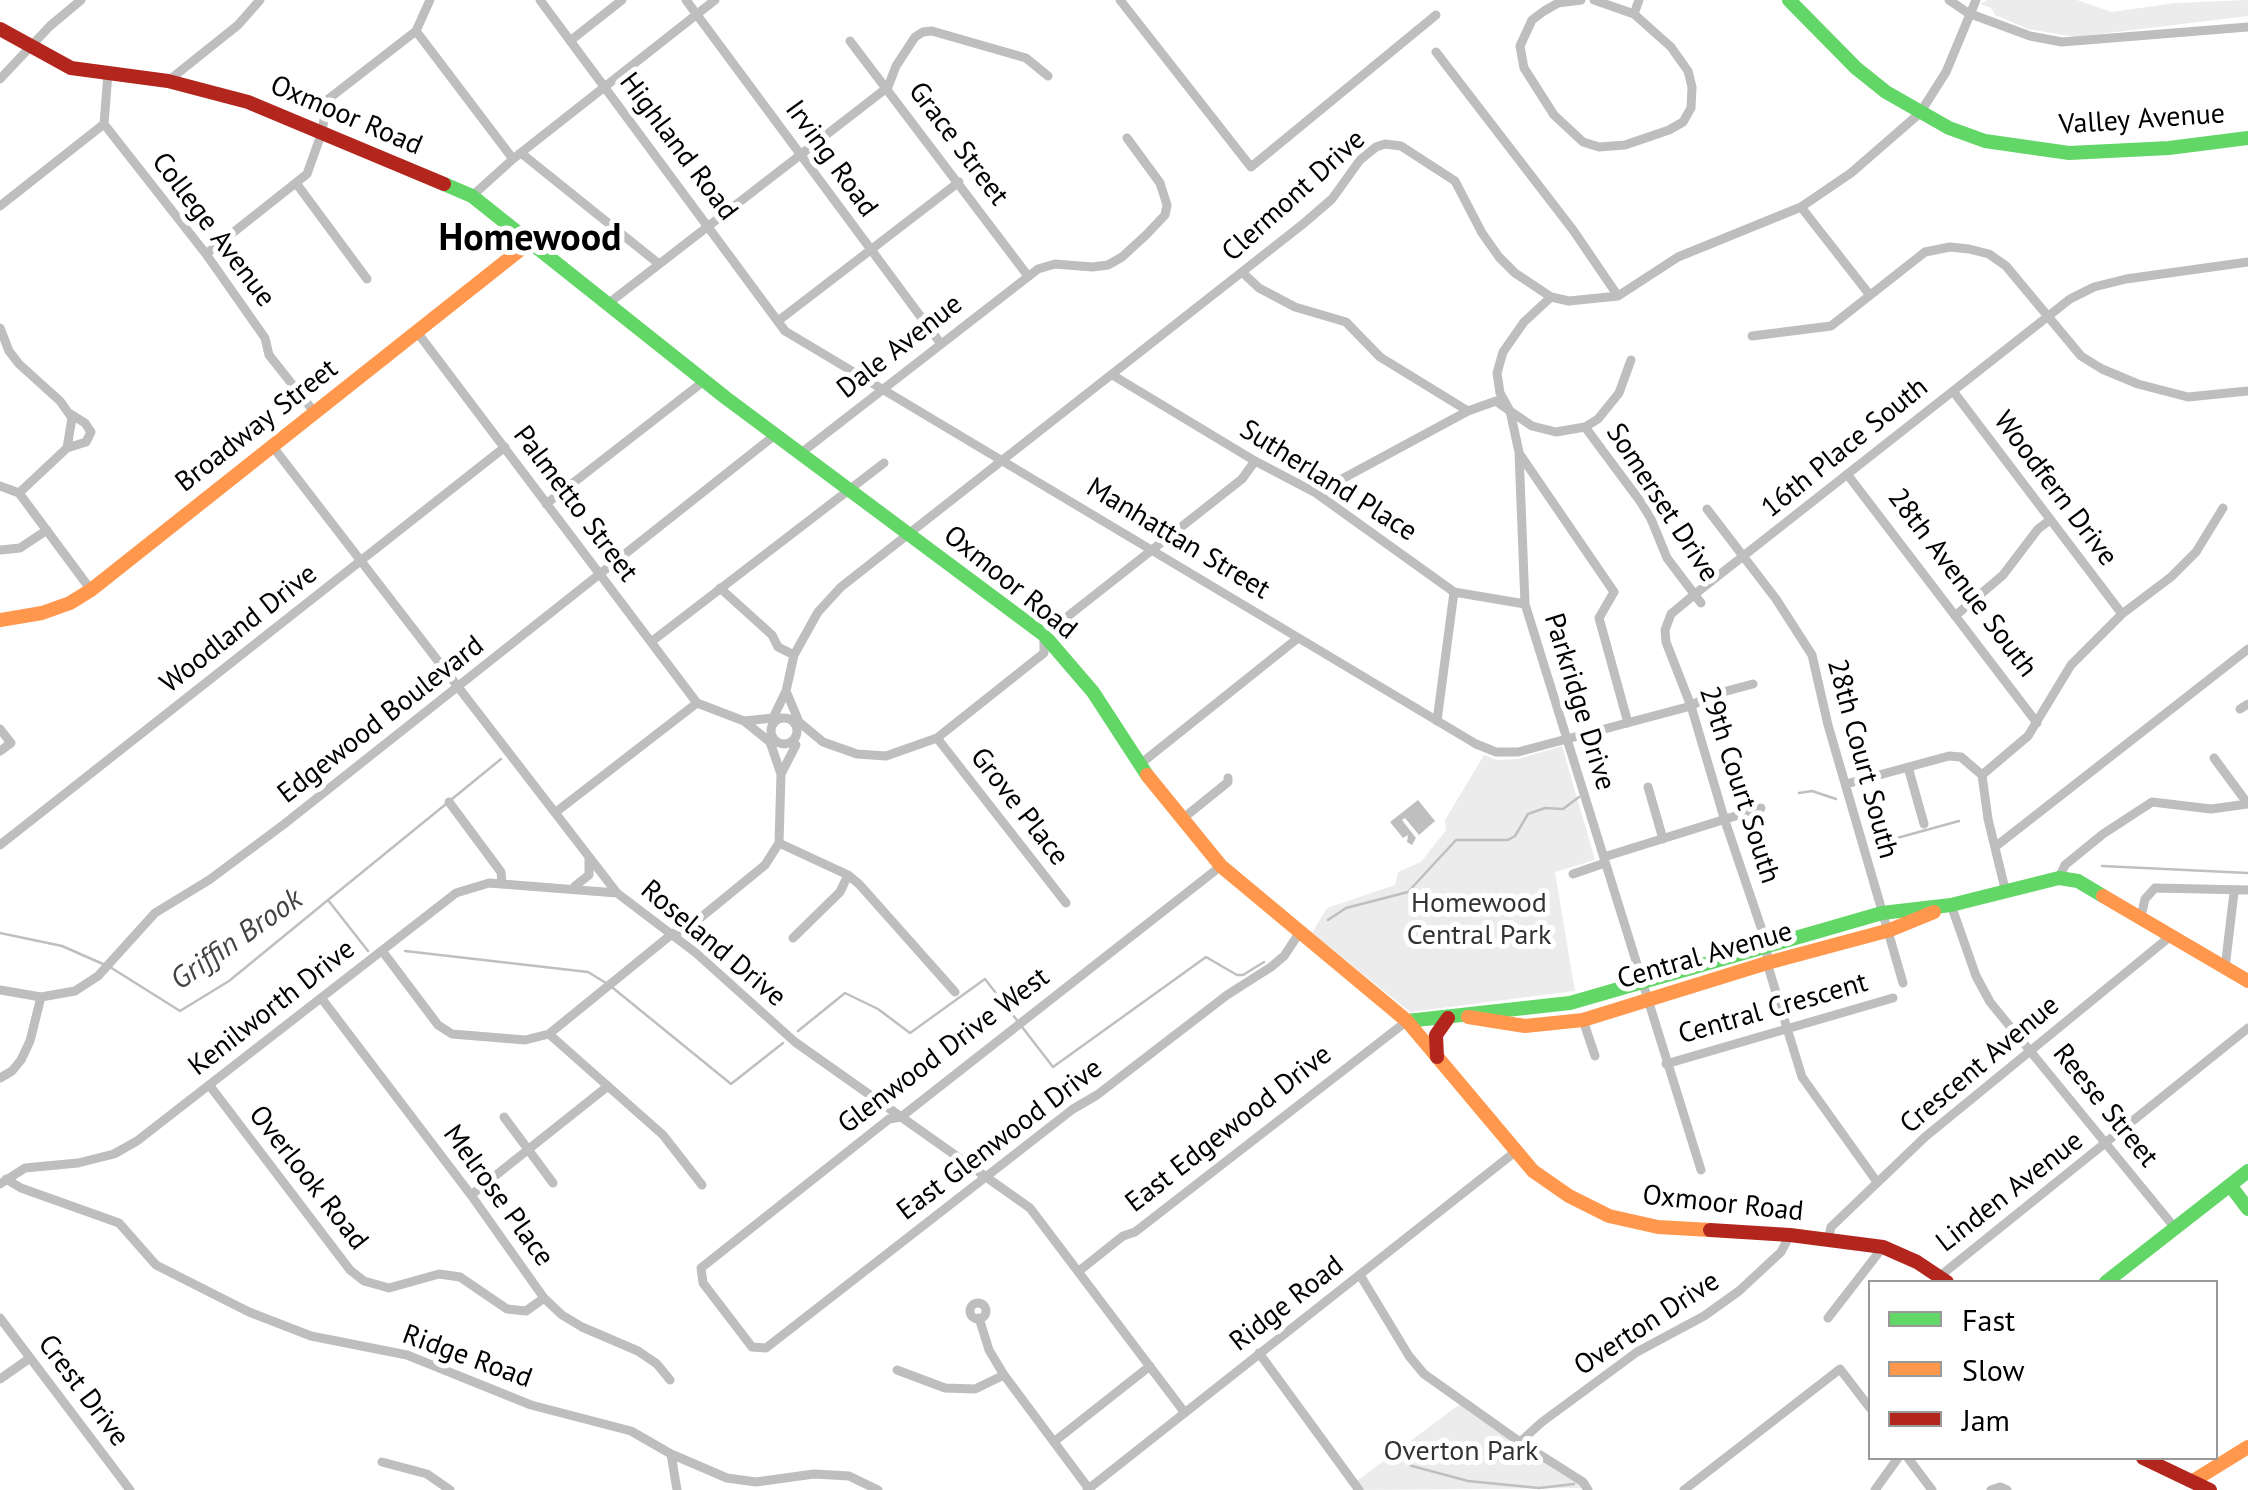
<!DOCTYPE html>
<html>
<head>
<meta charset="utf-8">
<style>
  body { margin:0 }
  #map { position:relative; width:2248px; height:1490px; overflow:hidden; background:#fff; font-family:"PT Sans",sans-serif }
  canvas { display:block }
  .legend { position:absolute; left:1868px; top:1280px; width:350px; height:180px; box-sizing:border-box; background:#fff; border:2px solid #999; margin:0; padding:12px 18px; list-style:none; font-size:30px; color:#000 }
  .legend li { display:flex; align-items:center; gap:20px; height:50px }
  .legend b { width:50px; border:2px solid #999 }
</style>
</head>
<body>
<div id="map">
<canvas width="2248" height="1490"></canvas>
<ul class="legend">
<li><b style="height:12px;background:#63d668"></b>Fast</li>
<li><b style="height:12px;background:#ff974d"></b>Slow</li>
<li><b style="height:12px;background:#b3261e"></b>Jam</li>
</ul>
</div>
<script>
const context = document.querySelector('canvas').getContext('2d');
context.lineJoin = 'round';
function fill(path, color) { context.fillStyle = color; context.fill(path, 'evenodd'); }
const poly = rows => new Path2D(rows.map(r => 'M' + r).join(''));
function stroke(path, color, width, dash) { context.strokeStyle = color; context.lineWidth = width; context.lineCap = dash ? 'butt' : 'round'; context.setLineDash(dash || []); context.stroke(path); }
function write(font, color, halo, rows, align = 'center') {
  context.font = font + ' "PT Sans",sans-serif'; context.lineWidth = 10; context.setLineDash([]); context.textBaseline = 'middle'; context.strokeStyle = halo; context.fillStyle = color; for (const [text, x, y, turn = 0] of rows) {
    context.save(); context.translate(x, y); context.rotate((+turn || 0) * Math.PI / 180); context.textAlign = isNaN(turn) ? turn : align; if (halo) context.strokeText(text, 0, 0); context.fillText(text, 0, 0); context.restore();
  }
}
fill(poly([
  [1987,0,2077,0,2112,12,2175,3,2248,0,2248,16,2075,37,2028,29,1995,15,1991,8,1980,4],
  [1562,746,1595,860,1555,872,1575,991,1410,1012,1312,933,1327,908,1395,885,1398,872,1421,862,1446,830,1445,820,1484,755,1497,760,1518,759],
  [1460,1404,1585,1488,1359,1490,1354,1483]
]), '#ececec');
fill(poly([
  [1418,800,1435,821,1419,835,1405,818,1402,820,1416,838,1412,845,1407,842,1408,835,1403,838,1390,822]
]), '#bfbfbf');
stroke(poly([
  [1799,793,1812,791,1836,799],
  [452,799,501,759],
  [1875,844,1959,821],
  [2102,866,2248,873],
  [328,900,446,804],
  [1328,920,1346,908,1408,892,1456,840,1508,840,1515,836,1528,814,1545,808,1563,809,1579,797],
  [0,933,62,946,103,964],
  [405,951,588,972,606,983],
  [110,967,180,1011,229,981,328,900,368,951],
  [613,988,731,1084,783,1043],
  [798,1031,845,993,878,1009,910,1033,985,979,1053,1067,1206,957,1237,975,1243,975,1264,962],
  [1399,1454,1412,1466,1468,1481,1539,1488,1574,1484]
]), '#bfbfbf', 2.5);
stroke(poly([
  [540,0,785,331,1476,744,1496,752,1518,752,1691,706,1708,696,1753,684],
  [686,0,941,344],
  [1120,0,1251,167,1436,15],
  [1581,0,1558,3,1544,11,1532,20,1520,46,1524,68,1554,115,1583,142,1599,147,1625,145,1669,130,1683,122,1691,108,1692,87,1688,71,1671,47,1634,14,1594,0],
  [1949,0,1968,13,2030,36,2062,42,2248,27],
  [1634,14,1639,0],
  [416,31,513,159],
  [570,41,622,0],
  [850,41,1028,276],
  [1436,52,1573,230,1618,296],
  [0,79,50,26,81,0],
  [168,81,238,25,260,0],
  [888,87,896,66,915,37,923,32,932,31,1026,58,1048,76],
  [104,124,206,254,265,338,269,355,315,413],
  [521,153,659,264],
  [296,183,367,279],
  [472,196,513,159,715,0],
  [0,206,104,124,108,73],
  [1801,207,1869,294],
  [206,254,307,174,322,132,327,100,416,31,430,0],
  [1243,273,1259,288,1295,307,1346,322,1380,357,1468,411],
  [1551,297,1524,322,1503,352,1497,373,1500,393,1510,411,1532,426,1556,432,1585,427,1598,419,1619,393,1631,360],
  [609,303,888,87],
  [778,321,959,182],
  [0,328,9,351,19,364,60,401,72,418,67,448,19,493],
  [417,332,697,703],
  [1752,336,1831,326,1925,252,1950,247,1969,249,1989,254,2006,266,2081,356,2102,369,2138,384,2188,397,2248,391],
  [1114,376,1255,461,1316,493,1454,592,1525,604],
  [1953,391,2122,614],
  [1585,427,1640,501,1651,519,1667,558,1701,603],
  [273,447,617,893,696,953,795,1042,1030,1208,1185,1413],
  [67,448,86,442,91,432,85,423,69,413],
  [801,453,1038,269,1055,264,1092,267,1108,265,1122,257,1146,235,1165,215,1167,205,1160,183,1127,138],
  [1519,453,1614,592,1599,618,1628,723],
  [1847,474,2037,723],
  [0,486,19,493,91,590],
  [1316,493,1468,411,1496,401,1510,411,1519,452,1525,604,1701,1170],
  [546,504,704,381],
  [1707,509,1776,599,1812,655,1828,725,1903,983],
  [0,550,20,548,47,530],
  [720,588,772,635,778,647,794,655],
  [1955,616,2003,575,2038,529,2050,520],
  [651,642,884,463],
  [786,691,799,722,823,742,857,754,886,756,937,738,1044,653,1044,635,1242,479,1255,461],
  [697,703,744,721,770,742],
  [2240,709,2248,704],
  '771 731a13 13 0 1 1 26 0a13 13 0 1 1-26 0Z',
  [773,718,786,691,794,655,818,612,841,587,1303,224,1332,199,1360,160,1376,147,1385,144,1401,146,1455,181,1482,233,1499,257,1515,273,1551,297,1569,301,1618,296,1678,257,1801,207,1851,173,1920,113,1946,72,1976,0],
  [744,721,773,718],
  [1437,721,1454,592],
  [0,729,11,743,0,751],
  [937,738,1066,903],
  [1139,765,1298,638],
  [1908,767,1924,824],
  [781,774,796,745],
  [1982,775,2028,736,2071,665,2122,614,2171,577,2196,552,2223,508],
  [1982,775,1988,819,2006,893],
  [1846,784,1949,756,1961,757,1982,775],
  [1648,787,1663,839],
  [449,802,501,872,502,883],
  [556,812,697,703],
  [1181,820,1228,782,1228,778],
  [779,843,848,875,859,884,955,992],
  [0,845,505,447],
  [1995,847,2248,649],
  [1604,857,1761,808],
  [1221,866,901,1117,889,1119,701,1268,703,1283,752,1347,766,1348,1073,1109,1097,1095,1227,995,1271,967,1284,956,1300,932],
  [1573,874,1605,863],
  [2059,878,2065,865,2103,834,2152,802,2211,809,2248,804,2214,758],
  [575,886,589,875,589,859],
  [1951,905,1976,976,1990,1002,2175,1228],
  [2141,917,2145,899,2155,888,2248,890],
  [793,938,840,892,848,875],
  [383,952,438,1025,452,1034,525,1040,549,1034,663,1135,702,1185],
  [2225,968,2234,892],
  [0,990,41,997,75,991,98,976,155,913,209,880,283,825,775,435],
  [322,999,471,1195,544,1298,562,1315,582,1327,638,1351,657,1364,670,1380],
  [1583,1020,1595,1056],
  [549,1034,672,934,688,928,765,865,779,843,781,774,770,742],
  [1666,1064,1893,998],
  [0,1078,12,1071,21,1060,30,1041,41,997],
  [210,1086,350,1270,364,1281,389,1288,439,1274,460,1277,507,1309,526,1311,544,1298],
  [504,1117,553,1183],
  [6,1179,21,1188,119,1223,156,1265,249,1312,311,1336,407,1355,531,1405,631,1431,671,1454,727,1478,756,1482,814,1474,849,1476,878,1490],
  [1877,1182,1802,1077,1767,963,1767,945,1725,821,1691,706,1666,642,1665,630,1671,614,1695,594,2070,299,2094,287,2126,279,2248,262],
  [0,1184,25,1168,78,1163,114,1154,137,1141,456,893,489,883,617,893],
  [471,1195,608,1086],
  [1828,1240,1831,1227,1925,1137,2172,935],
  [1079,1271,1123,1236,1135,1232,1407,1021],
  [1360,1275,1409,1356,1424,1374,1520,1442,1583,1482,1588,1490],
  [1940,1276,2248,1028],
  '970 1311a8 8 0 1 1 16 0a8 8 0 1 1-16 0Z',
  [0,1318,130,1490],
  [979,1318,989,1350,1004,1375,1089,1489],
  [1828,1318,1883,1247],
  [1259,1353,1359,1490],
  [897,1370,945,1388,975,1389,1004,1375],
  [0,1379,30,1358],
  [1055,1441,1150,1366],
  [1520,1442,1542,1422,1637,1352,1704,1316,1739,1291,1781,1252,1790,1235],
  [671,1454,677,1490],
  [1908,1458,1932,1490],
  [382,1462,427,1474,450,1490],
  [1087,1490,1515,1152],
  [1684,1490,1840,1369,1870,1408],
  [1875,1490,1898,1458],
  [1991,1490,2000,1487,2007,1490]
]), '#bebebe', 9);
stroke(poly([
  [1789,0,1856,68,1886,92,1949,128,1985,141,2069,153,2169,148,2248,138],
  [444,184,472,196,726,398,1044,635,1093,692,1147,775],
  [1407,1021,1570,1003,1882,913,1951,905,2059,878,2078,881,2103,896],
  [2230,1185,2248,1209],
  [2106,1282,2248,1171]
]), '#63d668', 14);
stroke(poly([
  [0,620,42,613,70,603,91,590,530,242],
  [1147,775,1221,866,1407,1021,1533,1171,1569,1196,1609,1216,1658,1227,1710,1230],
  [2103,896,2248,981],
  [1468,1017,1525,1026,1583,1020,1767,963,1890,930,1934,912],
  [2193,1481,2248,1447]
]), '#ff974d', 14);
stroke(poly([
  [0,29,71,68,168,81,248,102,444,184],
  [1437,1057,1436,1035,1448,1018],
  [1710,1230,1790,1235,1883,1247,1917,1262,1947,1282],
  [2143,1458,2210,1490]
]), '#b3261e', 14);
write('28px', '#000', '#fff', [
  ["Oxmoor Road",346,116,23],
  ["Valley Avenue",2142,120,-4],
  ["Grace Street",958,144,53],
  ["Highland Road",678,147,53],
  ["Irving Road",831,159,54],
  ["Clermont Drive",1294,196,-42],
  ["College Avenue",213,230,53],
  ["Dale Avenue",900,347,-38],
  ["Broadway Street",257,426,-38],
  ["16th Place South",1845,448,-39],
  ["Sutherland Place",1328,481,32],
  ["Woodfern Drive",2055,489,53],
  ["Somerset Drive",1662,503,57],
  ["Palmetto Street",575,504,53],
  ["Manhattan Street",1178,539,31],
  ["Oxmoor Road",1010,583,39],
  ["28th Avenue South",1962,583,53],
  ["Woodland Drive",239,629,-38],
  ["Parkridge Drive",1579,702,73],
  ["Edgewood Boulevard",381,720,-38],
  ["28th Court South",1862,759,75],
  ["29th Court South",1739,785,72],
  ["Grove Place",1019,807,52],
  ["Roseland Drive",713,944,40],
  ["Central Avenue",1705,956,-16],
  ["Kenilworth Drive",272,1008,-38],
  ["Central Crescent",1773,1009,-16],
  ["Glenwood Drive West",944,1051,-37],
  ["Crescent Avenue",1980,1065,-40],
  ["Reese Street",2105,1106,51],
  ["East Edgewood Drive",1229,1129,-38],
  ["East Glenwood Drive",1000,1140,-37],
  ["Overlook Road",308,1178,52],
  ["Linden Avenue",2010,1192,-38],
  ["Melrose Place",498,1196,54],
  ["Oxmoor Road",1723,1204,6],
  ["Ridge Road",1287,1304,-38],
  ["Overton Drive",1647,1324,-33],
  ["Ridge Road",467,1357,20],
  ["Crest Drive",83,1391,53]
]);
write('28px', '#333', '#fff', [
  ["Homewood",1479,904],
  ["Central Park",1479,936],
  ["Overton Park",1461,1452]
]);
write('italic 30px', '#444', '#fff', [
  ["Griffin Brook",237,940,-35]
]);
write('bold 38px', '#000', '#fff', [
  ["Homewood",530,239]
]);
</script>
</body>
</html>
